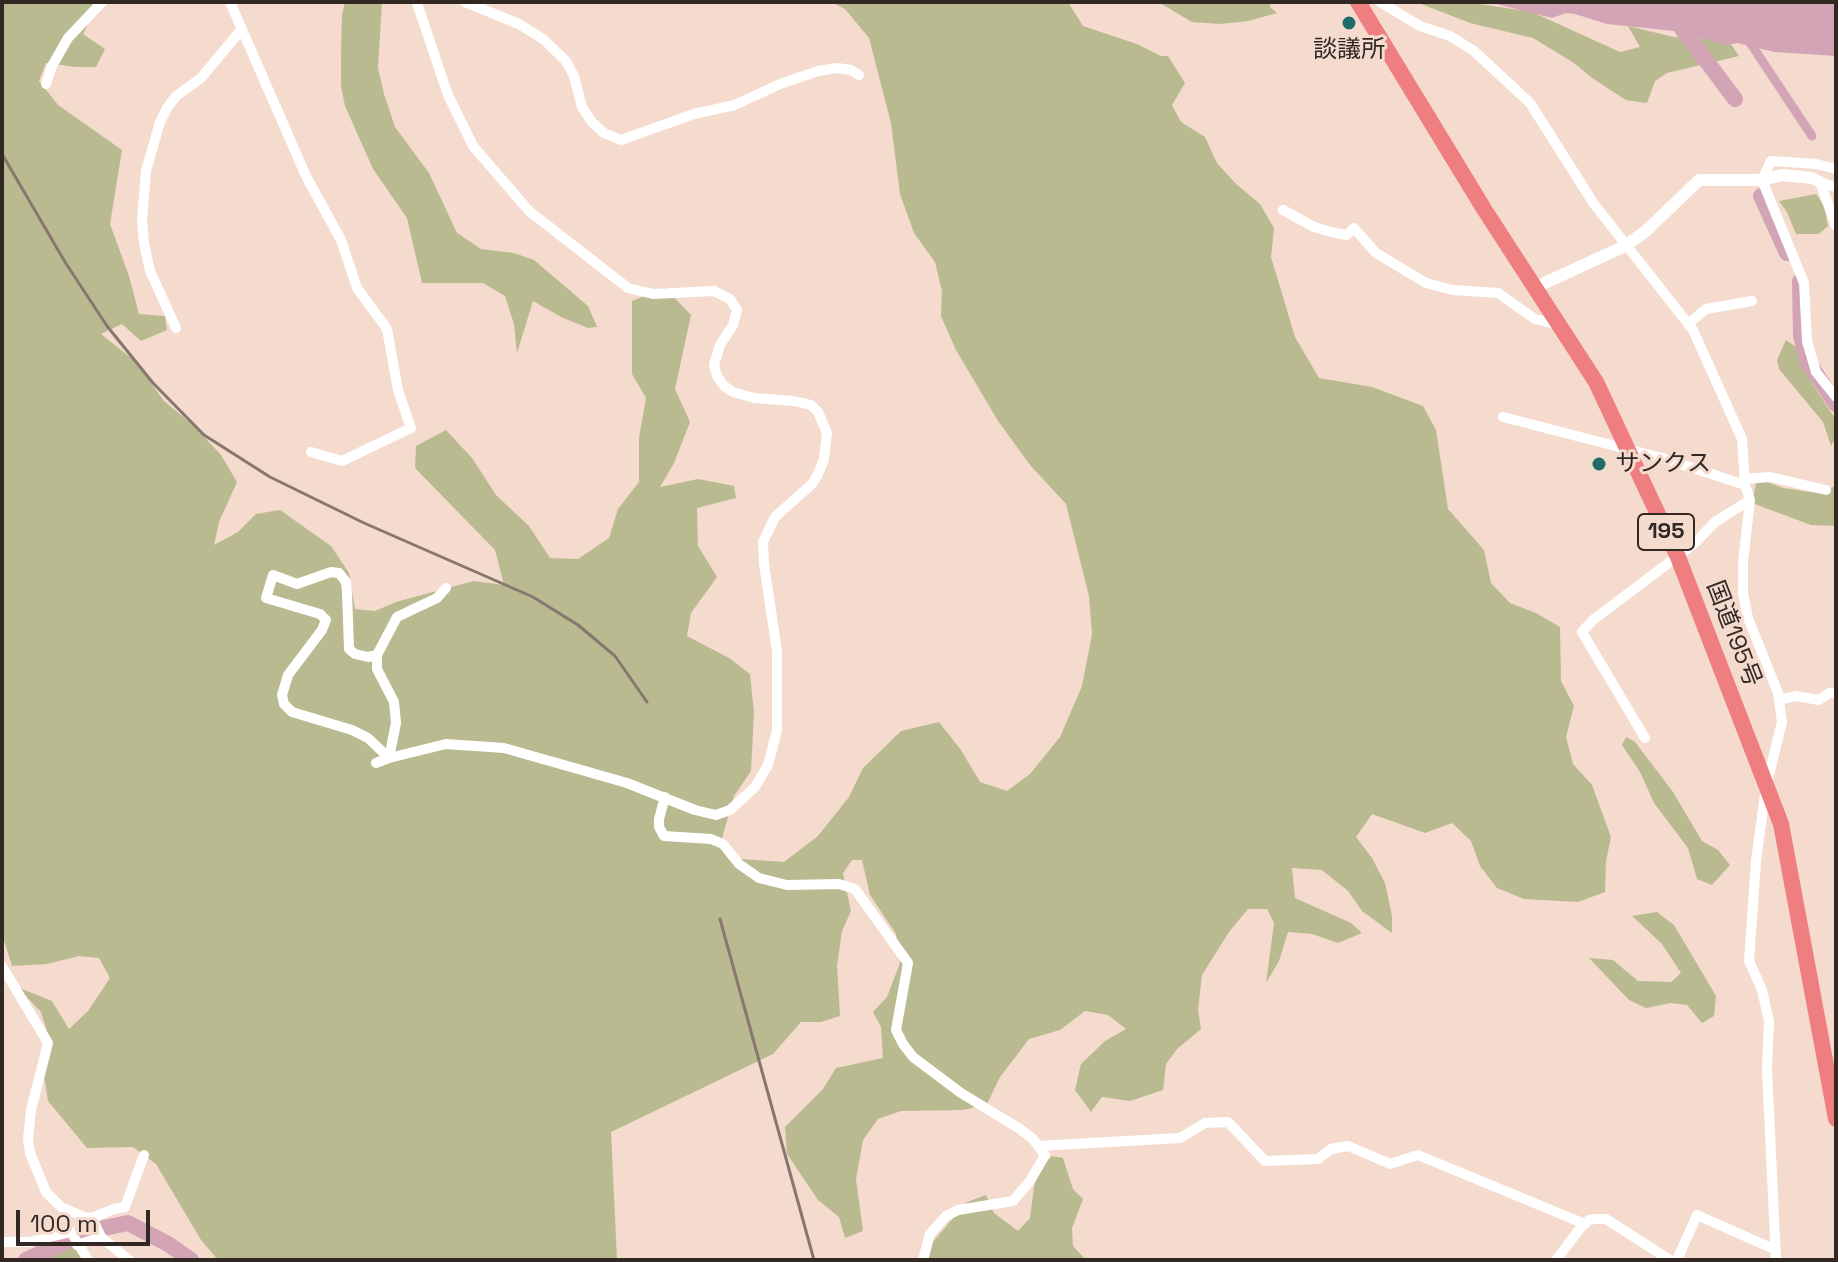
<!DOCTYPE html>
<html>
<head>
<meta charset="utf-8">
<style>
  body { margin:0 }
  #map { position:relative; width:1838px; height:1262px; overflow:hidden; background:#f4dbce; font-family:"Space Grotesk",sans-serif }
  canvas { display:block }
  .frame { position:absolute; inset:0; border:4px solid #322823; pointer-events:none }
  .scale { position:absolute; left:16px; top:1210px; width:134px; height:36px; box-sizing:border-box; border:4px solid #322823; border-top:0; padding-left:10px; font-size:24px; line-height:28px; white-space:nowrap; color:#322823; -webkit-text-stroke:6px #f4dbce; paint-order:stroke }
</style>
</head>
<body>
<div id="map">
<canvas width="1838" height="1262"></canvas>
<div class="frame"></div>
<div class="scale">100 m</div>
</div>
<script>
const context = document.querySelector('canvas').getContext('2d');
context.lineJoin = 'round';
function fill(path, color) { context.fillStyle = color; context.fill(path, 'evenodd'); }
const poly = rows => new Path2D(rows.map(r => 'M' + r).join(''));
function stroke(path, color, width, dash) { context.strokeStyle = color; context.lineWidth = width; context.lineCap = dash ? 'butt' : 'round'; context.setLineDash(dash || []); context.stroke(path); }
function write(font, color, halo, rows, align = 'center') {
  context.font = font + ' "Space Grotesk","Noto Sans JP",sans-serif'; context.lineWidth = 6; context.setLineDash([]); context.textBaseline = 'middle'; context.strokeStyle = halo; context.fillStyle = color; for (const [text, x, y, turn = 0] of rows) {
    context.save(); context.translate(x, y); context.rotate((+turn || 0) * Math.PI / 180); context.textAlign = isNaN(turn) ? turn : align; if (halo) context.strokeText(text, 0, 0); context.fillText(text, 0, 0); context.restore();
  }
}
fill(poly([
  [2,2,103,2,96,7,83,34,105,49,96,67,76,67,46,63,39,81,58,105,122,150,110,224,129,276,139,314,165,316,167,330,141,341,122,324,101,334,135,361,164,401,192,424,221,455,237,482,219,522,214,545,238,532,256,514,280,510,331,546,349,573,355,609,375,611,396,602,474,581,504,585,495,550,415,468,416,446,446,430,472,458,496,495,529,526,550,558,578,559,609,538,618,509,639,482,639,438,646,398,632,374,632,301,665,288,691,315,675,389,690,422,674,463,660,487,698,479,734,486,736,498,697,508,698,546,717,577,691,613,687,636,729,658,750,674,754,713,751,771,734,796,722,838,741,859,784,862,818,836,849,797,863,768,901,731,939,722,961,750,980,782,1007,791,1030,774,1060,737,1082,686,1092,634,1089,596,1066,504,1030,465,998,421,956,350,941,316,942,291,935,262,914,233,900,194,891,123,869,38,845,9,831,2,1068,2,1083,26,1137,44,1161,56,1168,56,1185,83,1172,105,1181,122,1205,137,1217,163,1235,183,1260,204,1274,228,1271,257,1295,337,1319,378,1372,387,1423,406,1436,430,1448,509,1484,550,1491,583,1510,603,1536,613,1560,627,1561,681,1574,706,1566,737,1573,764,1592,785,1611,837,1606,861,1605,892,1578,902,1524,899,1497,888,1480,866,1471,841,1452,823,1425,833,1372,814,1356,837,1372,858,1385,883,1392,916,1392,933,1362,911,1348,891,1322,870,1292,868,1295,898,1351,923,1362,933,1338,943,1312,934,1288,932,1279,961,1266,983,1274,923,1267,909,1248,909,1229,932,1202,975,1198,1010,1201,1029,1177,1049,1166,1064,1163,1090,1130,1101,1102,1097,1091,1112,1075,1090,1081,1064,1105,1041,1126,1029,1108,1015,1085,1011,1060,1030,1029,1039,1000,1077,987,1104,964,1110,901,1111,878,1119,863,1140,856,1179,863,1231,845,1238,839,1217,818,1200,787,1154,785,1127,823,1089,836,1068,883,1058,881,1027,873,1012,887,997,900,963,896,934,870,895,862,860,852,860,843,873,851,911,842,931,837,966,840,1016,821,1022,801,1022,773,1054,611,1132,617,1260,218,1260,201,1240,156,1164,133,1147,87,1148,48,1101,43,1070,50,1041,41,1012,17,987,52,1001,69,1029,88,1011,110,978,99,958,79,956,47,964,12,966,2,934],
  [345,2,382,2,378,68,384,94,395,127,429,173,457,233,481,249,514,253,534,260,588,306,597,327,588,328,561,317,533,301,517,353,514,324,505,296,483,283,422,283,407,218,373,169,345,106,341,86,341,53,342,14],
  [1158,2,1271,2,1270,7,1277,13,1248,21,1220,24,1192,22],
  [1416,2,1467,2,1532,12,1620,52,1640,47,1628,26,1674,37,1728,40,1739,56,1667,73,1655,81,1647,103,1626,100,1592,78,1574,63,1533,38,1470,23],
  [1816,194,1824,206,1828,226,1819,234,1796,234,1787,212,1779,201],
  [1786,340,1798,348,1806,361,1812,383,1836,420,1836,437,1831,446,1823,422,1779,369,1777,360],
  [1757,478,1783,488,1817,493,1836,486,1836,526,1811,525,1752,503],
  [1626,737,1635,742,1673,792,1702,841,1718,850,1730,865,1712,885,1697,879,1688,848,1654,803,1640,772,1622,745],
  [1657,912,1674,925,1716,996,1714,1016,1702,1023,1687,1005,1671,1003,1646,1008,1629,1000,1589,958,1613,960,1638,981,1671,982,1681,973,1662,944,1632,916],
  [1052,1156,1063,1158,1073,1189,1083,1199,1072,1228,1073,1246,1086,1260,926,1260,931,1244,967,1202,986,1195,994,1213,1018,1231,1030,1218,1036,1172],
  [70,1242,89,1260,45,1260]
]), '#b9ba90');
fill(poly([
  [1488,2,1836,2,1836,56,1774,52,1738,43,1726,45,1674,31,1607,24,1575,14,1566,13,1552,18]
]), '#d3a3b6');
stroke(poly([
  [1747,38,1812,136]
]), '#d3a3b6', 9);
stroke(poly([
  [1662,2,1735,99],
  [1761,196,1787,253],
  [1800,281,1801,336,1808,362,1836,404],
  [26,1260,90,1231,128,1223,168,1244,191,1260]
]), '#d3a3b6', 16);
stroke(poly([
  [230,2,306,176,341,240,357,288,387,329,398,390,411,428,342,461,311,452],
  [465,2,519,24,543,39,566,61,574,76,582,107,591,121,604,133,621,140,694,114,735,105,780,84,818,71,837,68,851,70,859,75],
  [1380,2,1420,26,1450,36,1474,51,1530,103,1594,204,1693,330,1742,439,1745,485,1750,500,1743,562,1743,593,1748,618,1778,693,1782,722,1766,787,1756,861,1749,961,1762,990,1769,1021,1767,1069,1776,1260],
  [46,84,52,66,68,38,102,2],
  [1836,169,1816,164,1771,161,1762,180,1804,283,1807,341,1816,372,1836,397],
  [1820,182,1836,226],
  [1820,182,1836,187],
  [1283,210,1314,227,1331,232,1347,235,1354,228,1376,253,1426,283,1453,290,1498,293,1535,319,1559,325],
  [1688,324,1706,309,1752,301],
  [176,328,150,271,144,243,142,219,146,171,160,122,167,108,176,96,201,78,241,30],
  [1503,417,1662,458,1745,485],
  [1745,479,1770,477,1826,490],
  [377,655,368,657,355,654,349,649,347,592,346,582,339,573,331,572,297,584,273,575,266,598,320,614,326,620,322,630,288,675,282,695,284,704,292,712,352,730,368,738,389,758],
  [1779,700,1795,696,1819,700,1829,693,1836,693],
  [1645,738,1582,632,1593,620,1695,543,1715,522,1750,500],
  [389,758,396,723,394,702,377,669,377,655,397,617,437,598,446,588],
  [376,763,389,758,446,744,504,748,627,783,695,810,716,815,730,810,755,787,768,765,777,730,777,651,764,564,763,542,775,517,812,484,818,474,824,459,827,433,818,412,811,405,794,401,754,398,733,392,724,386,717,376,714,365,720,345,733,325,737,310,730,299,714,291,653,294,628,288,529,211,473,146,448,95,417,3],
  [665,797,659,819,659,827,664,836,711,839,723,844,739,864,759,878,787,885,839,884,855,889,908,963,896,1030,903,1044,913,1057,961,1093,1020,1129,1033,1139,1045,1155,1030,1181,1013,1201,958,1210,946,1216,930,1234,923,1260],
  [2,966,48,1043,31,1110,28,1139,30,1153,46,1192,61,1207,84,1217,92,1218,114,1209,125,1207,144,1155],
  [1038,1146,1180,1138,1205,1123,1228,1122,1265,1161,1318,1159,1331,1149,1348,1146,1390,1164,1418,1155,1585,1224],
  [101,1237,129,1260],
  [2,1242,29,1242,71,1232,88,1260],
  [77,1245,101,1237,92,1218],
  [1556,1260,1582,1226,1589,1220,1595,1219,1606,1219,1670,1260],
  [1677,1260,1697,1215,1776,1250]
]), '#fff', 10);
stroke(poly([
  [1536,287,1625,246,1646,231,1699,180,1762,180,1782,175,1812,178,1820,182]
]), '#fff', 12);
stroke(poly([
  [1358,2,1484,209,1596,382,1678,557,1781,824,1836,1119]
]), '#ee7e80', 16);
stroke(poly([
  [2,154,65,262,107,326,153,383,204,435,270,477,364,523,533,597,578,625,615,656,647,702],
  [720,919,814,1260]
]), '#87776e', 3);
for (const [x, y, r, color] of [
  [1349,23,8,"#1f6c6b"],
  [1599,464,8,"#1f6c6b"]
]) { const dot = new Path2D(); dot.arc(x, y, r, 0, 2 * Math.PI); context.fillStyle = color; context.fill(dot); stroke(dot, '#f4dbce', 3); }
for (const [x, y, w] of [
  [1666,532,56]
]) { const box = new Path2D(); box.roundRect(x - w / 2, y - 18, w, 36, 6); context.fillStyle = '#f4dbce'; context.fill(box); stroke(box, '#322823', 2); }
write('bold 22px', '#322823', null, [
  ["195",1666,532]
]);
write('24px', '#322823', '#f4dbce', [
  ["談議所",1349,50],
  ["サンクス",1615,464,"left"]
]);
write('24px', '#322823', '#f4dbce', [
  ["国道195号",1733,634,69]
]);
</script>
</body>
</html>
